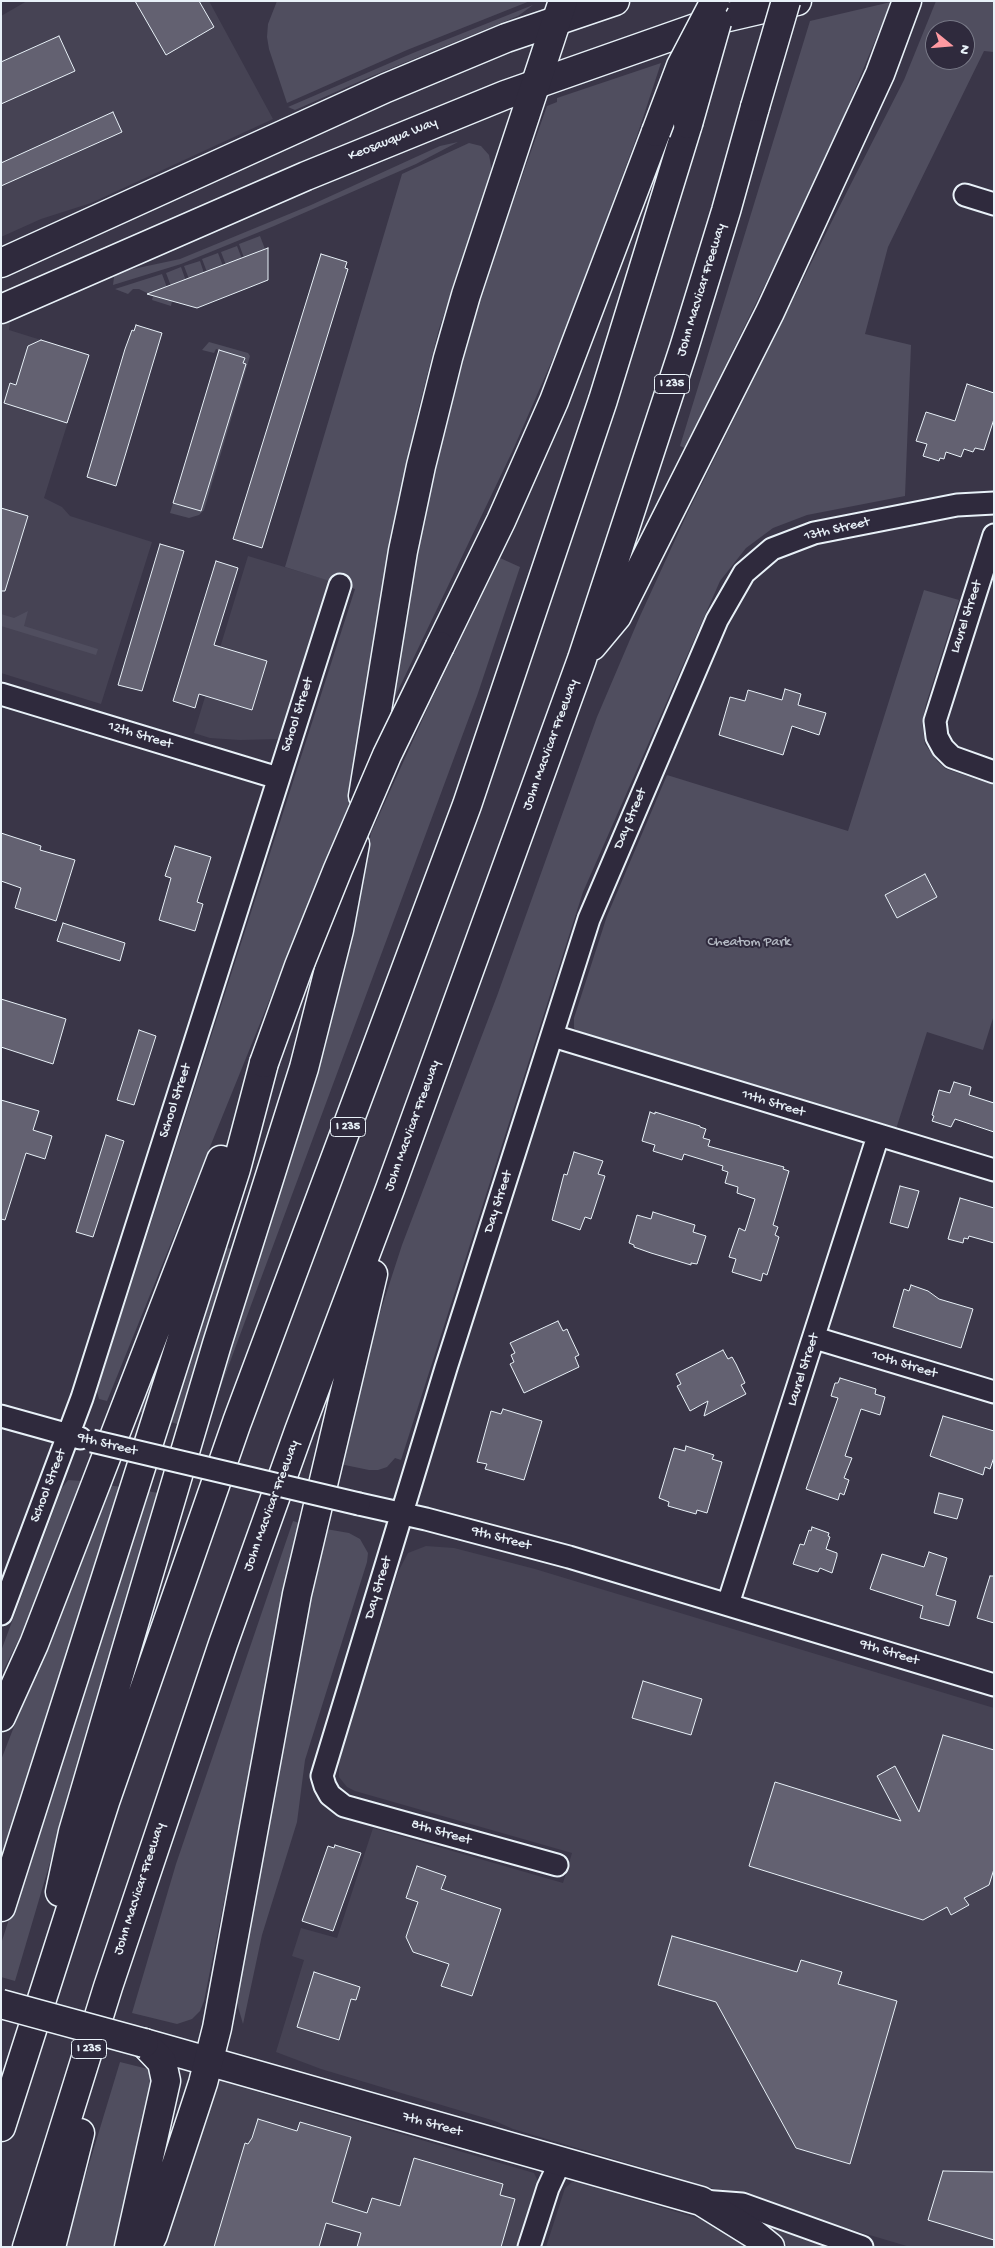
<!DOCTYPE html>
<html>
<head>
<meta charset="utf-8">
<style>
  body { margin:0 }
  #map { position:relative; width:995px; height:2248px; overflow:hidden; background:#3a3648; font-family:"Gochi Hand",sans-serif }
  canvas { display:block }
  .frame { position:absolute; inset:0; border:2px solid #e8f1f8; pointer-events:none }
  .north { position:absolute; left:925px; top:20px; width:50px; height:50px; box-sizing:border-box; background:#2f2a3d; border:1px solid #797a88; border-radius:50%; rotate:107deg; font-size:14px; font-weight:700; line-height:20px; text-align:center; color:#e8f1f8 }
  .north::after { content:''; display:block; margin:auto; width:18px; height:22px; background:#ff9aa2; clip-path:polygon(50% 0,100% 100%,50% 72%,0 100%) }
</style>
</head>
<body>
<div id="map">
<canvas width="995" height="2248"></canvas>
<div class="frame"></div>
<div class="north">N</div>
</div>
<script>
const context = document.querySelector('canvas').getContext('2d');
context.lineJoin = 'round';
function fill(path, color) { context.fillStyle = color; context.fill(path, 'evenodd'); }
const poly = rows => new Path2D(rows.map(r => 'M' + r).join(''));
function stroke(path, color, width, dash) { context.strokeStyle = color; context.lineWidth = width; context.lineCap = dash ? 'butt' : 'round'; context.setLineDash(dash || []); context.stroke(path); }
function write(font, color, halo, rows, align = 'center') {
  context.font = font + ' "Gochi Hand",sans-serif'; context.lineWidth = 4; context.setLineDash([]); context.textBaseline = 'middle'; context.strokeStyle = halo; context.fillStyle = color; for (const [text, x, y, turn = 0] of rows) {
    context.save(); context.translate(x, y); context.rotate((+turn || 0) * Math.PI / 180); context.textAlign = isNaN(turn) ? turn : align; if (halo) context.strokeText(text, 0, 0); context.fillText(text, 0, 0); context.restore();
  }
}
fill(poly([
  [27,1,209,1,273,119,91,203,41,219,1,237,1,16],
  [13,319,10,322,9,330,89,355,44,498,62,507,70,516,152,542,101,704,1,673,1,324],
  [248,556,331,581,278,739,240,740,210,738,194,733],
  [426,1546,454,1548,535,1569,994,1708,994,2247,910,2247,513,2129,495,2121,321,2069,276,2052,304,1960,292,1956,301,1928,337,1938,373,1828,563,1883,572,1853,355,1791,347,1787,339,1777,339,1762,398,1572,408,1553],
  [217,2080,534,2173,539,2183,518,2247,160,2247],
  [576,2181,706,2221,752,2247,546,2247,565,2188,572,2182],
  [747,2213,831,2247,789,2247]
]), '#464354');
fill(poly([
  [277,1,530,1,407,50,287,103,269,49,267,37,268,24],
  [936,1,994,1,994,52,984,51,888,247,865,334,911,345,905,496,807,515,773,528,746,548,720,581,583,892,401,1460,395,1458,387,1467,378,1470,369,1470,340,1464,376,1325,402,1245,497,996,597,717,640,616,687,514,832,221,904,80],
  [935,30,965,30,965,60,935,60],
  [891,2,824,164,685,448,680,446,810,21],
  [533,5,518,16,365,79,295,110,288,107,413,53],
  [661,63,637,136,565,331,512,452,393,701,413,564,442,441,484,284,547,106,557,102,557,98],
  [458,142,416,164,274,226,181,264,113,285,114,277,119,272,180,259,311,205,440,146],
  [469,143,481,146,489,155,492,171,439,329,418,411,397,516,353,794,107,1401,99,1399,97,1391,355,589,285,567,402,174],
  [260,236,265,249,244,258,239,244],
  [237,246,242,259,226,265,221,252],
  [218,253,223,266,207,272,202,259],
  [200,261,204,273,189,279,184,266],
  [181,267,186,281,171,286,166,273],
  [162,274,172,301,171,306,152,300,153,296,139,289,133,289,128,294,115,289],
  [209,342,248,353,250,356,204,510,199,515,189,518,170,513,173,503,201,511,245,358,216,349,214,353,202,350],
  [500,558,520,567,477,696,204,1432,360,890,371,833,430,703],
  [924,590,959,600,926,704,922,722,925,744,937,761,946,769,994,785,994,1015,983,1050,927,1032,896,1129,578,1032,574,1028,574,1018,607,916,667,775,848,831],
  [28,611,24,626,98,649,96,655,1,626,1,614,14,618],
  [223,1246,234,1250,180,1425,168,1421],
  [164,1338,168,1339,146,1414,137,1411],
  [68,1480,82,1481,25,1627,1,1675,1,1651,62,1488],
  [108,1485,121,1487,1,1867,1,1760],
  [146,1491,159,1493,15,1981,1,1977,1,1944],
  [293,1521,300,1523,204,2001,200,2011,192,2019,177,2024,132,2013,176,1864],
  [326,1529,349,1533,360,1539,368,1553,367,1562,305,1760,297,1822,262,1935,243,2024,234,1993,268,1829,289,1701],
  [120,2062,148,2069,154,2075,116,2247,64,2247]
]), '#504e5f');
const building = poly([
  [135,1,199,1,214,27,166,55,135,1],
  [59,36,75,71,1,104,1,62,59,36],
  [113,112,122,132,1,186,1,163,113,112],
  [268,248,268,280,197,308,147,294,268,248],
  [321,254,347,262,345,268,348,269,262,548,233,539,321,254],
  [136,325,162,333,116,486,87,477,125,349,132,330,134,331,136,325],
  [41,340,89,355,67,423,4,403,10,383,16,385,28,346,41,340],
  [219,350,245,358,243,363,246,364,201,511,173,503,219,350],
  [967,384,994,393,994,419,984,450,975,448,973,452,964,449,961,457,946,452,944,459,940,458,939,461,923,456,927,444,916,441,926,412,955,421,967,384],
  [1,508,28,516,5,591,1,591,1,508],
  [160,544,184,551,142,691,118,685,160,544],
  [216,561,238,568,214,645,267,661,252,710,199,694,195,708,173,701,216,561],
  [785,689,801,694,798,705,826,713,819,735,792,726,783,755,719,735,730,697,745,701,748,690,782,700,785,689],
  [1,833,41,846,40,850,75,860,56,921,15,908,21,888,1,881,1,833],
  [175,846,211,857,197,902,203,904,195,931,159,920,171,878,165,876,175,846],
  [925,874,937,897,897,918,885,895,925,874],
  [63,923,125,943,120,961,57,941,63,923],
  [1,999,66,1019,53,1064,1,1047,1,999],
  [139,1030,156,1036,134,1105,117,1100,139,1030],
  [954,1082,971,1087,969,1095,994,1103,994,1132,955,1119,951,1127,932,1121,934,1116,932,1115,939,1090,950,1093,954,1082],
  [1,1100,39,1111,33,1130,52,1136,45,1159,26,1153,5,1220,1,1219,1,1100],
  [650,1112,655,1114,655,1112,700,1126,700,1127,706,1129,703,1138,710,1140,708,1146,784,1167,783,1169,789,1171,773,1225,778,1227,775,1235,779,1237,767,1275,763,1273,761,1281,732,1272,736,1259,729,1257,739,1228,745,1231,755,1199,737,1193,738,1187,725,1183,728,1172,722,1170,723,1166,684,1154,682,1160,653,1151,655,1145,642,1141,650,1112],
  [106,1135,124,1141,93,1237,76,1232,106,1135],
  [574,1152,603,1161,598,1174,605,1176,591,1219,585,1217,580,1230,552,1220,564,1174,567,1175,574,1152],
  [900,1186,919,1191,908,1228,890,1223,900,1186],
  [960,1198,994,1208,994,1243,969,1236,968,1239,964,1238,963,1243,948,1239,960,1198],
  [653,1212,695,1225,693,1232,706,1236,697,1264,691,1263,691,1265,651,1253,634,1247,634,1245,629,1243,637,1215,651,1219,653,1212],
  [911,1285,928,1291,939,1299,973,1309,961,1348,893,1327,904,1289,909,1291,911,1285],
  [558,1321,563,1331,567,1329,570,1336,579,1355,575,1357,579,1367,524,1393,510,1364,514,1362,511,1355,515,1353,510,1343,558,1321],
  [723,1350,728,1359,732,1357,736,1364,745,1383,741,1385,746,1394,704,1416,708,1401,690,1411,677,1386,681,1384,676,1374,723,1350],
  [840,1378,876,1389,875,1394,885,1397,880,1415,861,1409,845,1456,852,1458,844,1478,849,1480,844,1495,840,1493,838,1500,806,1489,838,1398,831,1396,835,1383,838,1383,840,1378],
  [503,1409,542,1421,524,1480,485,1469,487,1464,477,1462,491,1411,501,1414,503,1409],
  [943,1416,994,1431,994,1457,990,1469,985,1467,983,1475,930,1456,943,1416],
  [686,1446,714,1455,712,1459,722,1462,707,1513,697,1510,696,1514,668,1506,669,1502,659,1498,674,1448,685,1451,686,1446],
  [939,1493,963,1499,957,1519,934,1513,939,1493],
  [812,1527,829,1533,828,1536,830,1537,826,1549,837,1553,837,1556,832,1573,820,1568,818,1572,793,1564,800,1544,804,1545,809,1530,811,1531,812,1527],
  [929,1552,947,1558,936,1595,956,1601,949,1626,920,1618,923,1606,870,1589,882,1554,924,1567,929,1552],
  [990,1576,994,1576,994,1623,977,1618,990,1576],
  [643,1681,702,1699,691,1735,632,1718,643,1681],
  [943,1735,994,1750,994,1869,989,1885,964,1898,969,1905,951,1915,947,1907,923,1920,749,1866,775,1782,901,1821,877,1776,895,1766,919,1812,943,1735],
  [335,1845,361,1853,333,1931,302,1921,328,1846,334,1848,335,1845],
  [417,1866,446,1876,441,1889,501,1909,472,1996,441,1986,449,1964,413,1952,406,1937,418,1902,406,1898,417,1866],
  [672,1936,797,1972,801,1960,842,1972,838,1984,897,2001,850,2164,796,2148,716,2002,658,1985,672,1936],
  [314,1972,360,1987,356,2000,351,1999,339,2040,297,2027,314,1972],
  [258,2119,297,2131,300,2122,351,2137,332,2202,367,2213,372,2198,400,2206,414,2158,503,2184,500,2195,515,2199,501,2247,357,2247,361,2233,326,2223,319,2247,214,2247,245,2143,248,2144,252,2138,258,2119],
  [943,2171,994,2172,994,2240,928,2220,943,2171]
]);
fill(building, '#636171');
stroke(building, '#e8f1f8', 1);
const minor = poly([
  [965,195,994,204],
  [994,535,935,721,937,737,943,748,952,757,994,772],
  [1,694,278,778],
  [553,1036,994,1170],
  [815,1338,994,1392],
  [1,1416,80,1438],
  [359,1504,426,1519,569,1557,994,1685],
  [728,1604,878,1136],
  [1,1614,82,1398,340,585],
  [557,1865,344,1806,330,1795,325,1786,322,1776,446,1368,589,919,717,620,744,573,772,549,814,533,957,505,994,503],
  [702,2201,742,2204,862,2247],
  [529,2247,548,2188,561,2160]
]);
const major = poly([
  [1,263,386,88,506,38,615,1],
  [1,309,306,176,505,95,724,18,797,1],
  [144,2043,701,2201,754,2234,770,2247]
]);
const highway = poly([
  [440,646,501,521,554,401,656,132],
  [592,646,617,616,770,312,880,74,907,1],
  [363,796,403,551,421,466,448,358,466,295,563,1],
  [1,1717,34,1644,221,1160],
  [60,1892,73,1832,128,1644,217,1344,304,1068,339,930,355,844],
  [1,1907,236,1169,264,1063],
  [1,2127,105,1802,237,1422,467,805,603,400,688,124],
  [27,2247,108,1987,223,1644,299,1431,390,1189,582,659,684,348,726,211,755,107],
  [51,2247,80,2133],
  [129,2247,166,2081,162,2062,144,2043],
  [147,2247,153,2235,203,2083,217,2028,297,1594,373,1274]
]);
stroke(minor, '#e8f1f8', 25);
stroke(major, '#e8f1f8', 31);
stroke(highway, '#e8f1f8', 31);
stroke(minor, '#2f2a3d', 21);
stroke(major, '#2f2a3d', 28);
stroke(highway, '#2f2a3d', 28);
const minorBridge = poly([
  [92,1441,359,1504]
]);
const majorBridge = poly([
  [1,2004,144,2043]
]);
const highwayBridge = poly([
  [755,107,786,1],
  [688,124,717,22],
  [656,132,681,66,715,1],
  [264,1063,299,966,338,869,387,755,440,646]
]);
stroke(minorBridge, '#e8f1f8', 25, []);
stroke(majorBridge, '#e8f1f8', 31, []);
stroke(highwayBridge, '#e8f1f8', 31, []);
stroke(minorBridge, '#2f2a3d', 21);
stroke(majorBridge, '#2f2a3d', 28);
stroke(highwayBridge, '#2f2a3d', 28);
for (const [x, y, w] of [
  [672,384,35],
  [348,1127,35],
  [89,2049,35]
]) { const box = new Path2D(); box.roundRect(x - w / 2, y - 9.5, w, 19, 4); context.fillStyle = '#2f2a3d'; context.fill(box); stroke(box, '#e8f1f8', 1); }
write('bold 12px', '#e8f1f8', null, [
  ["I 235",672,384],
  ["I 235",348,1127],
  ["I 235",89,2049]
]);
write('14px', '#e8f1f8', '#2f2a3d', [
  ["Keosauqua Way",393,140,-22],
  ["John MacVicar Freeway",702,290,-73],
  ["13th Street",837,530,-13],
  ["Laurel Street",967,617,-72],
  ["School Street",298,715,-72],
  ["12th Street",140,736,17],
  ["John MacVicar Freeway",551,745,-70],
  ["Day Street",631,819,-67],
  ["School Street",176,1101,-72],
  ["11th Street",773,1104,17],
  ["John MacVicar Freeway",413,1126,-70],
  ["Day Street",499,1202,-72],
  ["10th Street",904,1365,17],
  ["Laurel Street",804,1370,-72],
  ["9th Street",107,1445,14],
  ["School Street",49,1486,-69],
  ["John MacVicar Freeway",272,1506,-70],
  ["9th Street",501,1539,15],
  ["Day Street",379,1588,-73],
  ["9th Street",889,1653,17],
  ["8th Street",441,1833,16],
  ["John MacVicar Freeway",140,1889,-72],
  ["7th Street",432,2125,15]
]);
write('14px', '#b3b8c2', '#2f2a3d', [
  ["Cheatom Park",749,943]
]);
</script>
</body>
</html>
